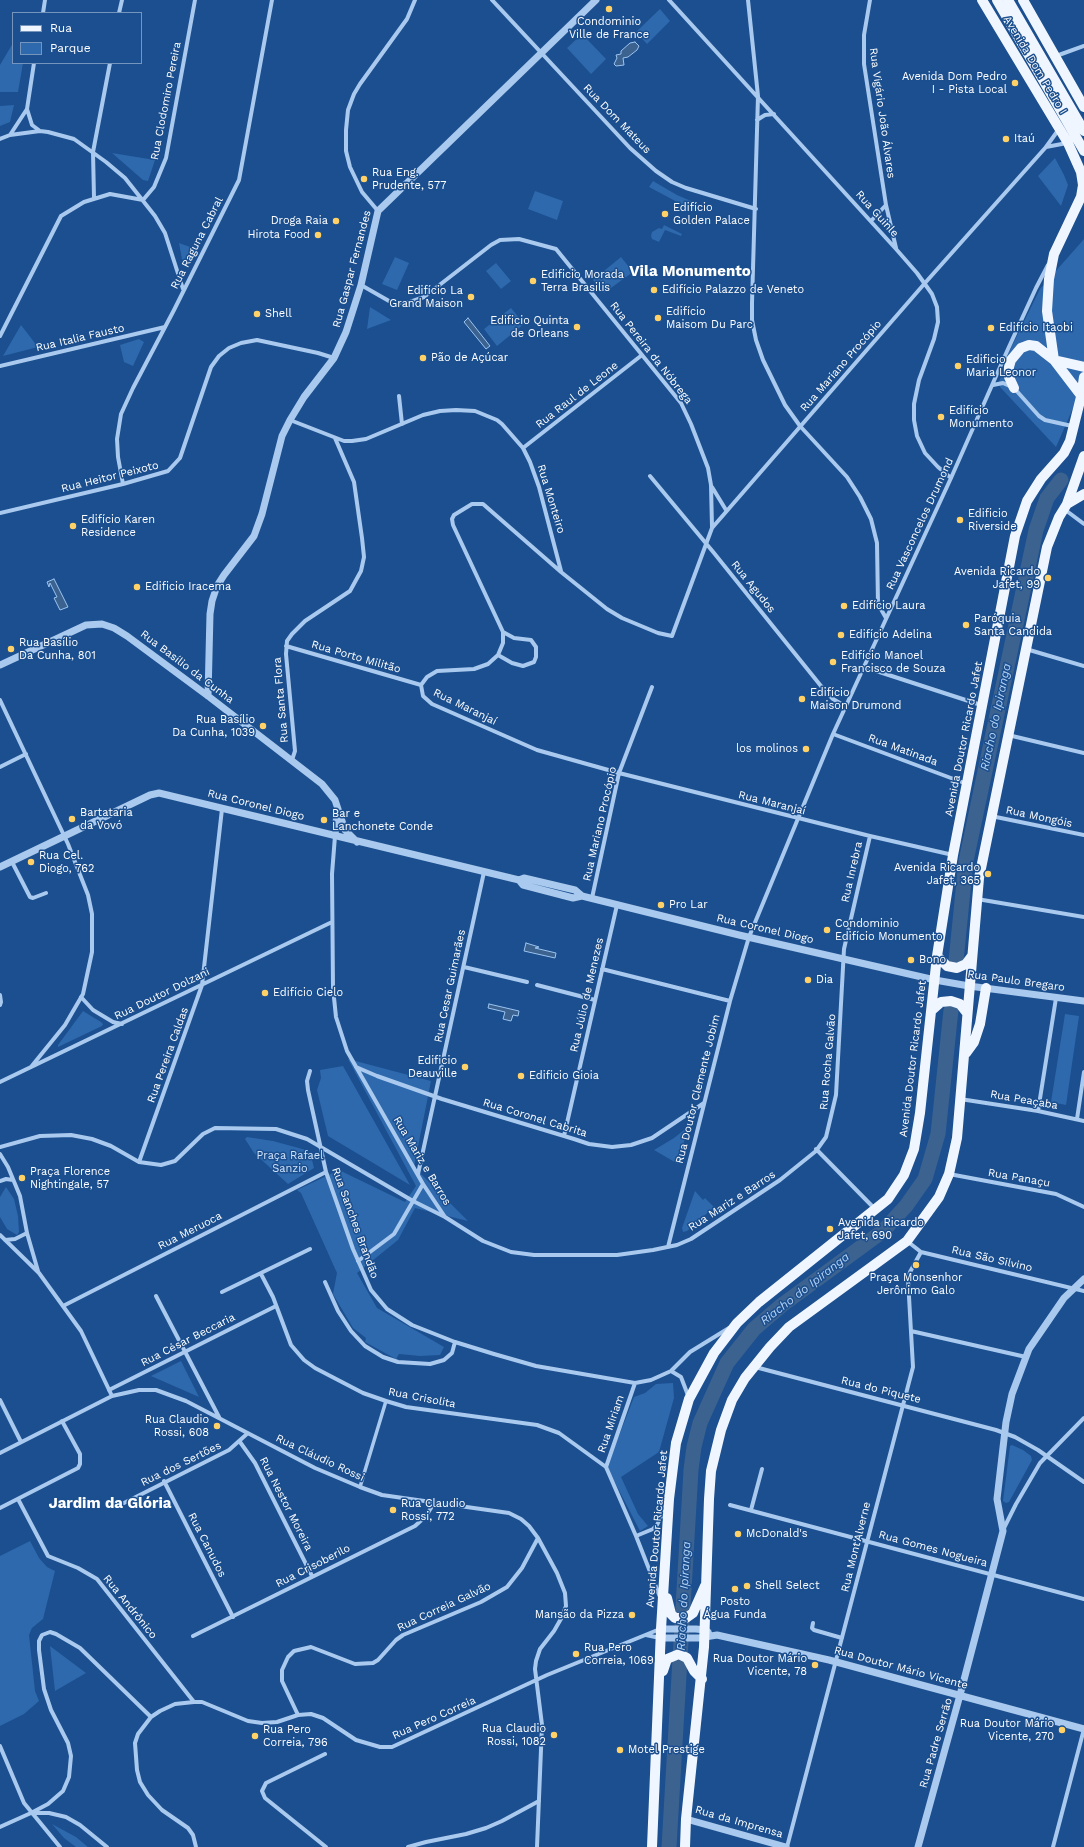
<!DOCTYPE html>
<html>
<head>
<meta charset="utf-8">
<style>
  body { margin:0 }
  #map { position:relative; width:1084px; height:1847px; overflow:hidden; background:#1b4f8f; font-family:"Work Sans",sans-serif }
  canvas { display:block }
  .legend { position:absolute; left:12px; top:12px; width:130px; height:52px; box-sizing:border-box; background:#1b4f8f; border:1px solid #7695bc; margin:0; padding:5px 7px; list-style:none; font-size:12px; color:#fff }
  .legend li { display:flex; align-items:center; gap:8px; height:20px }
  .legend b { width:20px; border:1px solid #7695bc }
</style>
</head>
<body>
<div id="map">
<canvas width="1084" height="1847"></canvas>
<ul class="legend">
<li><b style="height:5px;background:#f0f6ff"></b>Rua</li>
<li><b style="height:11px;background:#2e69ad"></b>Parque</li>
</ul>
</div>
<script>
const context = document.querySelector('canvas').getContext('2d');
context.lineJoin = 'round';
function fill(path, color) { context.fillStyle = color; context.fill(path, 'evenodd'); }
const poly = rows => new Path2D(rows.map(r => 'M' + r).join(''));
function stroke(path, color, width, dash) { context.strokeStyle = color; context.lineWidth = width; context.lineCap = dash ? 'butt' : 'round'; context.setLineDash(dash || []); context.stroke(path); }
function write(font, color, halo, rows, align = 'center') {
  context.font = font + ' "Work Sans",sans-serif'; context.lineWidth = 3; context.setLineDash([]); context.textBaseline = 'middle'; context.strokeStyle = halo; context.fillStyle = color; for (const [text, x, y, turn = 0] of rows) {
    context.save(); context.translate(x, y); context.rotate((+turn || 0) * Math.PI / 180); context.textAlign = isNaN(turn) ? turn : align; if (halo) context.strokeText(text, 0, 0); context.fillText(text, 0, 0); context.restore();
  }
}
fill(poly([
  [660,9,670,21,647,44,636,32],
  [582,34,606,59,591,74,567,48],
  [13,43,13,63,23,63,18,92,0,92,0,65],
  [14,105,10,122,0,126,0,106],
  [112,153,155,160,148,181,143,180],
  [1055,158,1064,175,1068,185,1061,206,1038,176],
  [653,181,677,195,698,204,694,211,649,187],
  [535,191,563,201,557,220,528,209],
  [664,225,682,234,681,236,665,230,659,242,652,239,651,236,652,232,659,228,662,229],
  [1084,239,1084,383,1056,447,1000,387,999,382,1008,354,1040,289],
  [179,243,193,248,186,263,184,264,182,259],
  [395,257,409,263,397,290,382,284],
  [621,257,633,272,604,293,593,280],
  [496,263,511,281,501,289,486,271],
  [370,307,391,320,367,329],
  [511,308,524,324,497,346,484,329],
  [21,325,38,347,3,356],
  [139,339,144,342,133,366,124,362,120,345],
  [83,1011,101,1022,103,1024,102,1026,58,1047,58,1045],
  [1065,1014,1079,1016,1066,1105,1051,1102],
  [348,1059,431,1081,414,1167,468,1221,415,1208,398,1240,357,1273,377,1308,444,1347,440,1355,420,1356,399,1354,396,1359,365,1342,366,1338,353,1328,333,1294,337,1273,301,1193,297,1190,339,1170,405,1202,416,1186],
  [343,1066,410,1185,328,1136,317,1090,321,1078,320,1070],
  [688,1127,678,1164,654,1150,674,1138],
  [247,1137,273,1141,306,1150,312,1160,314,1168,288,1184,254,1153,245,1139],
  [6,1187,14,1199,18,1216,19,1232,17,1235,7,1229,0,1217,0,1197],
  [695,1191,703,1200,705,1198,714,1207,687,1231,683,1232,682,1228],
  [181,1361,199,1397,151,1376],
  [673,1383,674,1398,659,1452,621,1477,638,1514,648,1526,640,1531,607,1467,634,1397,645,1393,656,1384],
  [1012,1445,1023,1450,1031,1456,1032,1460,1009,1502,1006,1503,1003,1501,1010,1446],
  [30,1541,39,1558,47,1567,55,1571,43,1619,32,1628,29,1635,35,1691,39,1701,24,1714,0,1726,0,1556],
  [50,1646,86,1673,55,1691],
  [52,1824,76,1837,88,1847,76,1847,64,1838]
]), '#2e69ad');
const water = poly([
  [635,42,639,46,637,50,628,57,623,58,624,65,616,66,614,64,617,58,616,55,621,54,621,51,630,43,635,42],
  [468,318,490,346,486,349,464,322,468,318],
  [54,579,68,607,60,610,54,598,57,597,50,583,49,587,47,582,54,579],
  [526,943,539,947,535,948,556,953,555,958,524,951,526,943],
  [489,1004,519,1011,518,1016,513,1015,511,1021,503,1019,505,1012,488,1008,489,1004]
]);
fill(water, '#3c6290');
stroke(water, '#9cc4f0', 1);
stroke(poly([
  [956,961,966,861,1036,530,1047,498,1061,480],
  [669,1847,691,1470,694,1447,700,1423,727,1363,754,1329,782,1305,883,1231,906,1206,925,1179,938,1134,951,1010]
]), '#3c6290', 15);
stroke(poly([
  [360,1487,386,1401]
]), '#a9c9ee', 3.5);
stroke(poly([
  [492,0,630,148,656,171,672,182,686,188,756,209],
  [669,0,896,249,917,273,932,294,937,307,938,322,934,339,919,380,914,404,914,420,917,436,925,453,938,467,951,478],
  [748,0,758,96,752,303,752,320,756,340,763,360,785,405,800,426,847,477,860,497,871,519,877,543,878,604,886,618],
  [870,0,864,35,864,64,886,205,896,248],
  [43,13,45,0],
  [119,13,122,0],
  [1056,56,1084,46],
  [27,109,32,125,40,131],
  [757,120,765,115,774,114],
  [10,135,27,109,34,63],
  [0,139,10,135,40,131,48,132,74,139,106,162,125,178,155,216,165,233,183,289],
  [1046,147,1067,143],
  [94,198,93,152,110,63],
  [378,211,362,192,350,167,346,151,346,130,348,110,354,94,360,84,407,19,415,0],
  [871,221,886,205],
  [361,285,389,301,399,303,410,302,424,297,491,245,500,240,519,239,556,249,681,403,691,424,708,468,711,485,712,527],
  [0,336,61,216,84,202,110,194,143,200,154,187,166,158,195,0],
  [0,366,165,327],
  [993,385,1003,383,1014,388,1039,416,1045,420,1072,426],
  [399,396,402,424],
  [290,420,344,441,352,441,366,439,423,415,440,411,456,410,475,411,497,420,502,424,523,448,530,462,539,487,561,571],
  [523,448,642,355],
  [650,476,714,553,825,691,833,699,845,706],
  [123,484,118,457,117,439,121,414,133,388,174,310,239,180,272,0],
  [712,487,726,510],
  [1064,509,1084,524],
  [0,513,123,484,168,471,180,458,211,367,219,356,229,348,241,343,257,340,318,353,334,358],
  [286,646,421,685],
  [1026,649,1084,666],
  [498,655,512,663,523,666,534,662,536,657,536,647,531,640,514,638,503,632],
  [864,667,981,705],
  [0,700,68,844,88,895,92,914,92,952,83,994,65,1025,31,1067],
  [833,734,967,784],
  [1008,735,1084,753],
  [292,760,295,751,286,654,287,641,292,634,305,621,350,591,361,571,364,557,362,538,354,482,335,438],
  [0,767,26,754],
  [991,816,1084,835],
  [335,836,332,874,333,988,336,1017,347,1051,423,1184,445,1217,483,1241,511,1252,534,1255,617,1255,653,1250,677,1245,691,1239,780,1180,816,1151,826,1137,836,1095,844,949,870,836],
  [953,855,870,836,619,773,537,750,432,704,423,696,421,685,427,677,437,671,474,669,488,664,498,655,503,643,503,632,453,525,452,519,454,515,472,504,483,504,561,572,607,609,622,618,658,633,672,636,712,528,925,283,1046,147,1059,129],
  [12,862,30,897,33,898,46,893],
  [592,898,619,773,652,687],
  [977,899,1084,917],
  [464,967,527,982],
  [602,969,730,1001],
  [537,985,595,1000],
  [0,995,1,1002,0,1005],
  [81,997,93,1010,113,1022,122,1024],
  [356,1067,377,1076,442,1099,574,1139,589,1144,612,1147,631,1145,652,1138,704,1103],
  [310,1071,307,1081,308,1090,326,1172,353,1249,371,1290,387,1309,412,1325,455,1342,494,1354,536,1366,635,1383,651,1380,671,1371,690,1352,729,1328],
  [0,1082,332,922],
  [960,1099,1038,1111,1084,1121],
  [1038,1111,1056,998],
  [1077,1119,1084,1072],
  [564,1136,617,905],
  [0,1147,40,1136,71,1135,92,1139,111,1146,139,1162,161,1165,175,1161,203,1134,215,1128,276,1129,307,1139,413,1201,445,1217],
  [816,1149,875,1209],
  [0,1154,8,1167,20,1196,27,1233,38,1271],
  [139,1162,202,985,222,809],
  [418,1174,484,872],
  [949,1174,1056,1194,1084,1207],
  [0,1181,6,1179,13,1180],
  [0,1235,39,1273,81,1331,112,1396],
  [5,1240,15,1239,27,1233],
  [907,1241,921,1252,1084,1291],
  [668,1247,730,1001,749,937,833,734,951,478,1008,349,1036,288,1048,265],
  [358,1261,394,1234,423,1184],
  [261,1274,273,1297,291,1345,304,1360,315,1368,363,1393,386,1401,406,1407,537,1425,559,1433,606,1467],
  [325,1282,338,1311,351,1331,365,1346,383,1357,398,1362,430,1364,444,1360,452,1353,455,1342],
  [222,1292,310,1249],
  [156,1296,219,1417],
  [63,1306,326,1172],
  [911,1331,1026,1357],
  [755,1367,996,1430,1015,1437,1038,1450,1084,1482],
  [671,1371,681,1377,689,1398],
  [635,1383,606,1467,636,1536,660,1597],
  [109,1390,276,1306],
  [0,1400,21,1442],
  [240,1442,255,1463,312,1576],
  [0,1453,112,1396,139,1390,156,1390,186,1401,315,1468,360,1487,382,1495,509,1513,521,1519,529,1526,538,1538,557,1573,565,1593,566,1606,562,1617,554,1631,540,1649,536,1661,535,1669,542,1725,537,1847],
  [164,1481,233,1617],
  [18,1499,48,1556,78,1568,97,1579,194,1702],
  [730,1505,1084,1599],
  [118,1506,229,1450,248,1433],
  [0,1508,78,1468,80,1464,80,1454,62,1421],
  [751,1510,762,1469],
  [1003,1530,1016,1504,1040,1463,1084,1418],
  [636,1536,653,1529,657,1525,665,1508],
  [813,1623,812,1628,814,1630,842,1638],
  [646,1635,660,1638],
  [193,1636,415,1526,426,1516,434,1503],
  [298,1715,282,1681,282,1670,288,1657,294,1651,311,1647,355,1664,373,1663,378,1660,396,1640,403,1635,481,1602,507,1587,522,1568,538,1538],
  [0,1746,24,1803,60,1847],
  [325,1754,266,1783,262,1791,265,1798,326,1847],
  [31,1813,48,1804,63,1791,69,1777,71,1756,68,1743,51,1710,44,1689,39,1650,39,1641,42,1635,50,1632,56,1634,80,1648,151,1717],
  [0,1827,31,1813,49,1813,66,1817,80,1825,107,1847],
  [196,1847,193,1835,188,1828,162,1810,148,1795,140,1782,137,1770,135,1743,138,1734,151,1717,160,1711,175,1704,194,1702,202,1702,248,1721,262,1723,277,1722,298,1715,311,1714,323,1718,356,1740,380,1747,392,1747,547,1675,660,1629],
  [408,1847,426,1842,466,1834,486,1828,502,1821,539,1801],
  [787,1847,913,1367,908,1279,910,1272,921,1252],
  [1053,1847,1084,1729]
]), '#a9c9ee', 4);
stroke(poly([
  [0,665,86,625,102,624,114,628,127,636,208,696,322,784,335,800,345,830,357,842],
  [208,696,210,614,212,601,217,586,224,575,254,536,262,514,282,436,290,420,304,397,334,358,346,332,361,285,378,211,596,0],
  [335,836,337,812],
  [0,867,150,795,159,793,519,880,523,885,573,898,582,896],
  [519,880,524,878,575,890,582,896,739,935,935,980,969,986,1084,1001],
  [661,1629,696,1629,705,1630,708,1632],
  [660,1638,699,1638,717,1635,829,1660,1084,1729],
  [686,1819,786,1847],
  [918,1847,960,1695,1003,1531,997,1499,1006,1422,1012,1394,1029,1349,1064,1298,1084,1279]
]), '#a9c9ee', 7);
stroke(poly([
  [982,0,1068,143,1081,172,1083,185,1081,197,1054,254,1049,279,1047,311,1054,360,1083,398],
  [997,0,1084,151],
  [1008,0,1084,131],
  [1023,0,1084,107],
  [1014,388,1009,377,1009,367,1011,360,1021,348,1029,345,1036,346,1054,360,1084,367],
  [1067,504,1084,494],
  [937,956,947,966,957,968,966,964,972,956],
  [932,1010,941,1002,951,1001,960,1004,967,1013],
  [966,1053,974,1042,980,1024,986,988],
  [667,1598,671,1614,675,1618,686,1618,693,1613,705,1586],
  [663,1671,667,1659,679,1654,687,1658,694,1671,702,1679],
  [652,1847,661,1629,669,1499,676,1443,689,1399,714,1353,737,1323,759,1302,888,1199,904,1175,914,1149,920,1113,937,956,953,855,1015,536,1027,501,1041,479,1064,453,1070,441,1081,397,1084,377],
  [685,1847,686,1819,704,1647,709,1499,711,1471,721,1430,732,1400,745,1378,770,1347,789,1327,907,1241,939,1197,949,1174,957,1138,979,878,1047,547,1059,517,1067,504,1084,456]
]), '#f0f6ff', 10);
for (const [x, y, r, color] of [
  [609,9,4,"#ffd166"],
  [1015,83,4,"#ffd166"],
  [1006,139,4,"#ffd166"],
  [364,179,4,"#ffd166"],
  [665,214,4,"#ffd166"],
  [336,221,4,"#ffd166"],
  [318,235,4,"#ffd166"],
  [533,281,4,"#ffd166"],
  [654,290,4,"#ffd166"],
  [471,297,4,"#ffd166"],
  [257,314,4,"#ffd166"],
  [658,318,4,"#ffd166"],
  [577,327,4,"#ffd166"],
  [991,328,4,"#ffd166"],
  [423,358,4,"#ffd166"],
  [958,366,4,"#ffd166"],
  [941,417,4,"#ffd166"],
  [960,520,4,"#ffd166"],
  [73,526,4,"#ffd166"],
  [1048,578,4,"#ffd166"],
  [137,587,4,"#ffd166"],
  [844,606,4,"#ffd166"],
  [966,625,4,"#ffd166"],
  [841,635,4,"#ffd166"],
  [11,649,4,"#ffd166"],
  [833,662,4,"#ffd166"],
  [802,699,4,"#ffd166"],
  [263,726,4,"#ffd166"],
  [806,749,4,"#ffd166"],
  [72,819,4,"#ffd166"],
  [324,820,4,"#ffd166"],
  [31,862,4,"#ffd166"],
  [988,874,4,"#ffd166"],
  [661,905,4,"#ffd166"],
  [827,930,4,"#ffd166"],
  [911,960,4,"#ffd166"],
  [808,980,4,"#ffd166"],
  [265,993,4,"#ffd166"],
  [465,1067,4,"#ffd166"],
  [521,1076,4,"#ffd166"],
  [22,1178,4,"#ffd166"],
  [830,1229,4,"#ffd166"],
  [916,1265,4,"#ffd166"],
  [217,1426,4,"#ffd166"],
  [393,1510,4,"#ffd166"],
  [738,1534,4,"#ffd166"],
  [747,1586,4,"#ffd166"],
  [735,1589,4,"#ffd166"],
  [632,1615,4,"#ffd166"],
  [576,1654,4,"#ffd166"],
  [815,1665,4,"#ffd166"],
  [1062,1730,4,"#ffd166"],
  [554,1735,4,"#ffd166"],
  [255,1736,4,"#ffd166"],
  [620,1750,4,"#ffd166"]
]) { const dot = new Path2D(); dot.arc(x, y, r, 0, 2 * Math.PI); context.fillStyle = color; context.fill(dot); stroke(dot, '#1b4f8f', 1.5); }
write('11px', '#fff', '#1b4f8f', [
  ["Condominio",609,22,"center"],
  ["Ville de France",609,35,"center"],
  ["Avenida Dom Pedro",1007,77,"right"],
  ["I - Pista Local",1007,90,"right"],
  ["Itaú",1014,139],
  ["Rua Eng.",372,173],
  ["Prudente, 577",372,186],
  ["Edifício",673,208],
  ["Golden Palace",673,221],
  ["Droga Raia",328,221,"right"],
  ["Hirota Food",310,235,"right"],
  ["Edificio Morada",541,275],
  ["Terra Brasilis",541,288],
  ["Edifício Palazzo de Veneto",662,290],
  ["Edifício La",463,291,"right"],
  ["Grand Maison",463,304,"right"],
  ["Edifício",666,312],
  ["Maisom Du Parc",666,325],
  ["Shell",265,314],
  ["Edificio Quinta",569,321,"right"],
  ["de Orleans",569,334,"right"],
  ["Edifício Itaobi",999,328],
  ["Pão de Açúcar",431,358],
  ["Edificio",966,360],
  ["Maria Leonor",966,373],
  ["Edifício",949,411],
  ["Monumento",949,424],
  ["Edificio",968,514],
  ["Riverside",968,527],
  ["Edifício Karen",81,520],
  ["Residence",81,533],
  ["Avenida Ricardo",1040,572,"right"],
  ["Jafet, 99",1040,585,"right"],
  ["Edificio Iracema",145,587],
  ["Edifício Laura",852,606],
  ["Paróquia",974,619],
  ["Santa Candida",974,632],
  ["Edifício Adelina",849,635],
  ["Rua Basílio",19,643],
  ["Da Cunha, 801",19,656],
  ["Edifício Manoel",841,656],
  ["Francisco de Souza",841,669],
  ["Edifício",810,693],
  ["Maison Drumond",810,706],
  ["Rua Basílio",255,720,"right"],
  ["Da Cunha, 1039",255,733,"right"],
  ["los molinos",798,749,"right"],
  ["Bartataria",80,813],
  ["da Vovó",80,826],
  ["Bar e",332,814],
  ["Lanchonete Conde",332,827],
  ["Rua Cel.",39,856],
  ["Diogo, 762",39,869],
  ["Avenida Ricardo",980,868,"right"],
  ["Jafet, 365",980,881,"right"],
  ["Pro Lar",669,905],
  ["Condominio",835,924],
  ["Edifício Monumento",835,937],
  ["Bono",919,960],
  ["Dia",816,980],
  ["Edifício Cielo",273,993],
  ["Edificio",457,1061,"right"],
  ["Deauville",457,1074,"right"],
  ["Edificio Gioia",529,1076],
  ["Praça Florence",30,1172],
  ["Nightingale, 57",30,1185],
  ["Avenida Ricardo",838,1223],
  ["Jafet, 690",838,1236],
  ["Praça Monsenhor",916,1278,"center"],
  ["Jerônimo Galo",916,1291,"center"],
  ["Rua Claudio",209,1420,"right"],
  ["Rossi, 608",209,1433,"right"],
  ["Rua Claudio",401,1504],
  ["Rossi, 772",401,1517],
  ["McDonald's",746,1534],
  ["Shell Select",755,1586],
  ["Posto",735,1602,"center"],
  ["Água Funda",735,1615,"center"],
  ["Mansão da Pizza",624,1615,"right"],
  ["Rua Pero",584,1648],
  ["Correia, 1069",584,1661],
  ["Rua Doutor Mário",807,1659,"right"],
  ["Vicente, 78",807,1672,"right"],
  ["Rua Doutor Mário",1054,1724,"right"],
  ["Vicente, 270",1054,1737,"right"],
  ["Rua Claudio",546,1729,"right"],
  ["Rossi, 1082",546,1742,"right"],
  ["Rua Pero",263,1730],
  ["Correia, 796",263,1743],
  ["Motel Prestige",628,1750]
], 'left');
write('11px', '#fff', '#1b4f8f', [
  ["Avenida Dom Pedro I",1035,65,59],
  ["Rua Clodomiro Pereira",166,101,-79],
  ["Rua Vigário João Álvares",882,113,82],
  ["Rua Dom Mateus",617,119,46],
  ["Rua Guinle",877,214,48],
  ["Rua Raguna Cabral",197,243,-63],
  ["Rua Gaspar Fernandes",352,269,-75],
  ["Rua Italia Fausto",80,338,-13],
  ["Rua Pereira da Nóbrega",651,353,52],
  ["Rua Mariano Procópio",841,366,-49],
  ["Rua Raul de Leone",577,395,-38],
  ["Rua Heitor Peixoto",110,477,-14],
  ["Rua Monteiro",551,499,73],
  ["Rua Vasconcelos Drumond",920,524,-65],
  ["Rua Agudos",753,587,51],
  ["Rua Porto Militão",356,657,16],
  ["Rua Basílio da Cunha",187,667,37],
  ["Rua Santa Flora",281,700,-95],
  ["Rua Maranjaí",465,707,26],
  ["Avenida Doutor Ricardo Jafet",964,739,-79],
  ["Rua Matinada",903,750,20],
  ["Rua Maranjaí",772,803,14],
  ["Rua Coronel Diogo",256,805,14],
  ["Rua Mongóis",1039,817,12],
  ["Rua Mariano Procópio",600,824,-77],
  ["Rua Inrebra",852,872,-77],
  ["Rua Coronel Diogo",765,929,13],
  ["Rua Paulo Bregaro",1016,981,8],
  ["Rua Cesar Guimarães",450,986,-78],
  ["Rua Doutor Dolzani",162,994,-26],
  ["Rua Júlio de Menezes",587,995,-77],
  ["Rua Pereira Caldas",168,1055,-70],
  ["Avenida Doutor Ricardo Jafet",913,1059,-83],
  ["Rua Rocha Galvão",828,1062,-85],
  ["Rua Doutor Clemente Jobim",698,1089,-76],
  ["Rua Peaçaba",1024,1100,10],
  ["Rua Coronel Cabrita",535,1118,17],
  ["Rua Mariz e Barros",422,1161,59],
  ["Rua Panaçu",1019,1178,10],
  ["Rua Mariz e Barros",732,1201,-33],
  ["Rua Sanches Brandão",355,1223,70],
  ["Rua Meruoca",190,1231,-27],
  ["Rua São Silvino",992,1259,13],
  ["Rua César Beccaria",188,1340,-27],
  ["Rua do Piquete",881,1390,14],
  ["Rua Crisolita",422,1398,11],
  ["Rua Miriam",611,1424,-71],
  ["Rua Cláudio Rossi",320,1458,25],
  ["Rua dos Sertões",181,1464,-26],
  ["Rua Nestor Moreira",286,1504,63],
  ["Avenida Doutor Ricardo Jafet",657,1529,-85],
  ["Rua Canudos",207,1545,63],
  ["Rua Mont'Alverne",856,1547,-76],
  ["Rua Gomes Nogueira",933,1549,15],
  ["Rua Crisoberilo",313,1566,-27],
  ["Rua Andrônico",130,1607,51],
  ["Rua Correia Galvão",444,1607,-25],
  ["Rua Doutor Mário Vicente",901,1668,15],
  ["Rua Pero Correia",434,1718,-24],
  ["Rua Padre Serrão",936,1743,-74],
  ["Rua da Imprensa",739,1822,16]
]);
write('11px', '#cfe3fa', '#1b4f8f', [
  ["Praça Rafael",290,1156],
  ["Sanzio",290,1169]
]);
write('italic 12px', '#b5d3f5', '#1b4f8f', [
  ["Riacho do Ipiranga",996,717,-78],
  ["Riacho do Ipiranga",805,1289,-38],
  ["Riacho do Ipiranga",684,1596,-87]
]);
write('bold 15px', '#fff', '#1b4f8f', [
  ["Vila Monumento",690,272],
  ["Jardim da Glória",110,1504]
]);
</script>
</body>
</html>
